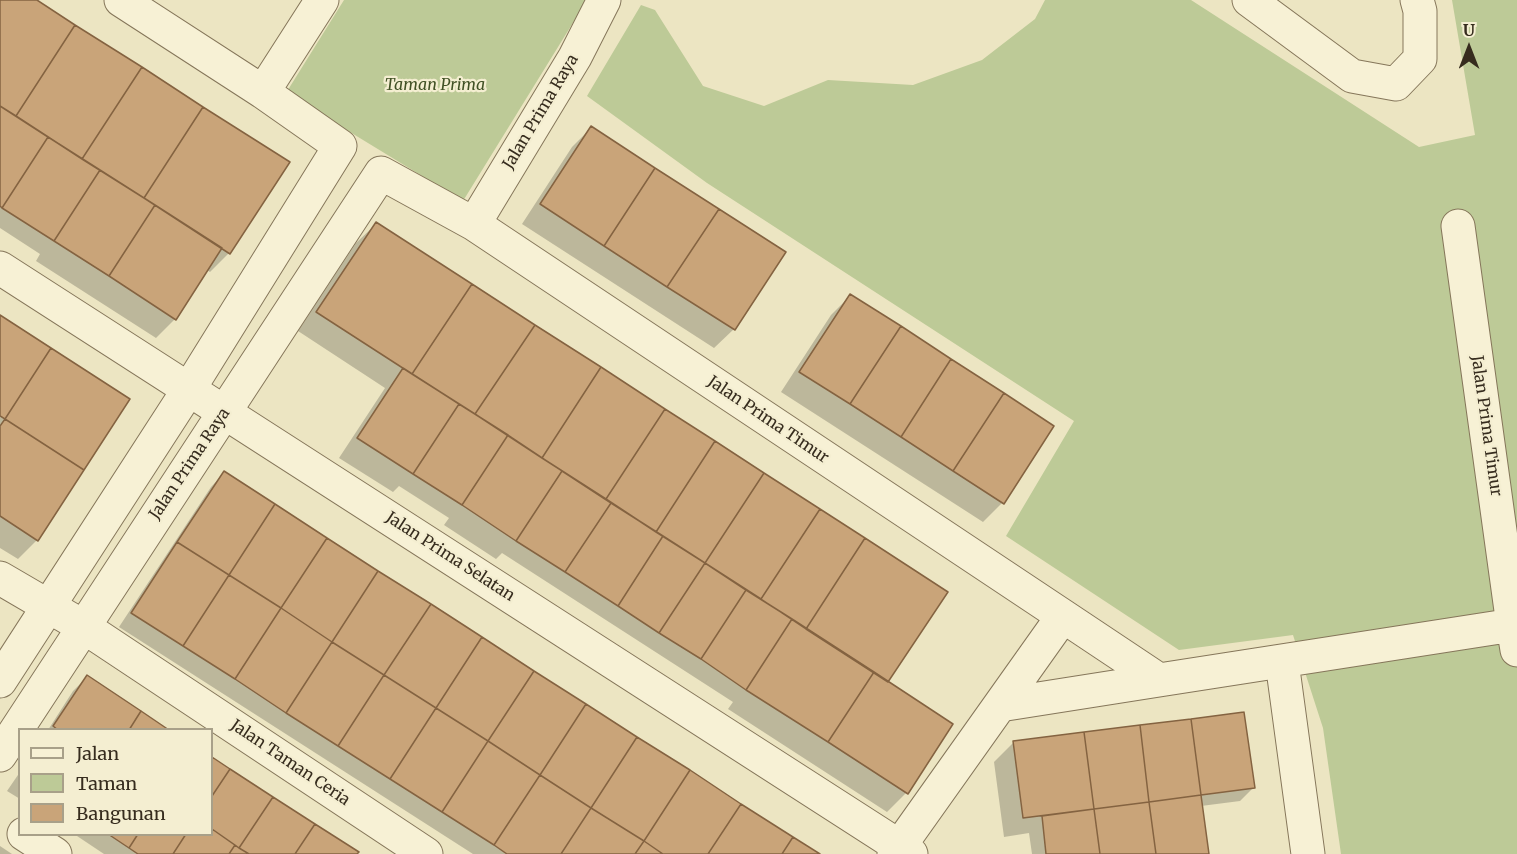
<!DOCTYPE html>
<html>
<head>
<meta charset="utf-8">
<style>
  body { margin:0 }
  #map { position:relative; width:1517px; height:854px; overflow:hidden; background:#ece5c2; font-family:Merriweather,serif }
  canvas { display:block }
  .legend { position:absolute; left:18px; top:728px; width:195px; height:108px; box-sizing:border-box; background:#f4eed1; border:2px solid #a8a089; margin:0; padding:8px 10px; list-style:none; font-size:18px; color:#362c1e }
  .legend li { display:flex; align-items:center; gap:12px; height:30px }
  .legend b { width:30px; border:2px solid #a8a089 }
  .north { position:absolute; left:1439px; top:18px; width:60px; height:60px; -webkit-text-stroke:4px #f4eed1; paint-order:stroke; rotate:0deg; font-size:16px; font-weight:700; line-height:24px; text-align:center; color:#362c1e }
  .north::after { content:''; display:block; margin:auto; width:21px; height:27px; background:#362c1e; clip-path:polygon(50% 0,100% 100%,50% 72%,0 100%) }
</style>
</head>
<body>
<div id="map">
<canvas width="1517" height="854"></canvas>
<ul class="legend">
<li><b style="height:8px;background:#f7f1d5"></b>Jalan</li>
<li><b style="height:16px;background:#bdca97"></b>Taman</li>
<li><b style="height:16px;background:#c9a479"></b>Bangunan</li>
</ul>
<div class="north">U</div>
</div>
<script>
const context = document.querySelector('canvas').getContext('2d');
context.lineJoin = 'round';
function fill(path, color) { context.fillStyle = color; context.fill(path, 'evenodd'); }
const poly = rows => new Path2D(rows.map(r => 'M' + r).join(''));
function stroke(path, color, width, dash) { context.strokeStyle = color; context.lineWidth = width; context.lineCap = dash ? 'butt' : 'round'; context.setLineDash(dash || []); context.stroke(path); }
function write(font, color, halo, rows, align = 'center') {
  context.font = font + ' Merriweather,serif'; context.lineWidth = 4.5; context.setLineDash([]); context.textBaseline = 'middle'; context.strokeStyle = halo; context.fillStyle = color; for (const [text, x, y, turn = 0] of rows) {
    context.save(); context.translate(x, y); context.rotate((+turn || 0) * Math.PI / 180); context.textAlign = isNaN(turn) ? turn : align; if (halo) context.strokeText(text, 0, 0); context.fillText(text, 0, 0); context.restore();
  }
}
fill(poly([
  [344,0,587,0,463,201,286,93],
  [1045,0,1191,0,1419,147,1475,135,1452,0,1517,0,1517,854,1341,854,1323,728,1293,635,1179,650,1006,536,1074,421,707,183,587,96,641,5,655,10,703,86,764,106,828,80,913,85,982,60,1035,19]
]), '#bdca97');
fill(poly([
  [0,0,34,0,229,253,210,272,207,270,175,319,156,338,36,261,40,254,0,228],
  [591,128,734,329,714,348,522,224,572,147],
  [376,224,886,682,906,793,887,812,728,709,733,702,502,553,496,559,444,525,449,518,399,486,393,492,339,458,385,388,298,331,356,243],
  [850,296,1002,503,983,522,781,392,831,315],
  [0,317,37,540,18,559,0,548],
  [224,473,817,854,473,854,119,627,211,487],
  [87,677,167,730,48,730,73,691],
  [1013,743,1253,788,1240,801,1201,806,1207,854,1032,854,1029,833,1004,837,994,762],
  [212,758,358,854,104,854,74,834,212,834],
  [20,772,20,799,7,791],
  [0,846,12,854,0,854]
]), '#0003');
const building = poly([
  [0,0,37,0,75,25,16,116,0,106,0,0],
  [75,25,142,67,82,159,16,116,75,25],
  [142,67,203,107,144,198,82,159,142,67],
  [0,106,48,137,2,208,0,206,0,106],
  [203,107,290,162,230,254,144,198,203,107],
  [591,126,655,168,604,246,540,204,591,126],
  [48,137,100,170,54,241,2,208,48,137],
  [655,168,719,209,667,287,604,246,655,168],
  [100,170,155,205,109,276,54,241,100,170],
  [155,205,222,248,176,320,109,276,155,205],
  [719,209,786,252,735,330,667,287,719,209],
  [376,222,472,284,412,374,316,312,376,222],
  [472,284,535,325,475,414,412,374,472,284],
  [850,294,901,326,850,404,799,372,850,294],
  [0,315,51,348,5,419,0,416,0,315],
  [535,325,601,367,542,458,475,414,535,325],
  [901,326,951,359,901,437,850,404,901,326],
  [51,348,130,399,84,470,5,419,51,348],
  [951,359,1004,393,953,471,901,437,951,359],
  [601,367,665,409,606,499,542,458,601,367],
  [403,368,459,404,413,474,357,438,403,368],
  [1004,393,1054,426,1004,504,953,471,1004,393],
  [459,404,508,435,462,505,413,474,459,404],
  [665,409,715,441,656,532,606,499,665,409],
  [5,419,84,470,38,541,0,516,0,426,5,419],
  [508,435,562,471,516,541,462,505,508,435],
  [715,441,764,473,705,563,656,532,715,441],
  [224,471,275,504,229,575,177,542,224,471],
  [562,471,611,503,565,572,516,541,562,471],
  [764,473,820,509,761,599,705,563,764,473],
  [611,503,663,536,618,606,565,572,611,503],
  [275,504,327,538,281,608,229,575,275,504],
  [820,509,865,538,806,629,761,599,820,509],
  [663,536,705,563,659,633,618,606,663,536],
  [327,538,378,571,332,642,281,608,327,538],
  [865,538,948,592,888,682,806,629,865,538],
  [177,542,229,575,183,646,131,613,177,542],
  [705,563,746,590,701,659,659,633,705,563],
  [378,571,431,604,384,675,332,642,378,571],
  [229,575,281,608,235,679,183,646,229,575],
  [746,590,792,619,746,690,701,659,746,590],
  [431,604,482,637,436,708,384,675,431,604],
  [281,608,332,642,286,713,235,679,281,608],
  [792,619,874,672,828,742,746,690,792,619],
  [482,637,534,671,488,741,436,708,482,637],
  [332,642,384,675,338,746,286,713,332,642],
  [534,671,586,704,540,775,488,741,534,671],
  [874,672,953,724,908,794,828,742,874,672],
  [87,675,141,711,129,730,58,730,53,726,87,675],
  [384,675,436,708,390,779,338,746,384,675],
  [586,704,637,737,591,808,540,775,586,704],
  [436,708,488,741,442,812,390,779,436,708],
  [141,711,169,730,129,730,141,711],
  [1244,712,1255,788,1201,795,1191,719,1244,712],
  [1191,719,1201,795,1149,802,1140,725,1191,719],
  [1140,725,1149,802,1094,809,1084,732,1140,725],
  [1084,732,1094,809,1023,818,1013,741,1084,732],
  [637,737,690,770,644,841,591,808,637,737],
  [488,741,540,775,494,845,442,812,488,741],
  [212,757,230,769,212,796,212,757],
  [230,769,273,797,239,848,212,829,212,796,230,769],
  [690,770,741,804,708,854,663,854,644,841,690,770],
  [540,775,591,808,561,854,507,854,494,845,540,775],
  [1201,795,1209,854,1156,854,1149,802,1201,795],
  [273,797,315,824,295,854,249,854,239,848,273,797],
  [1149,802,1156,854,1100,854,1094,809,1149,802],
  [741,804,793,837,782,854,708,854,741,804],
  [591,808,644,841,635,854,561,854,591,808],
  [1094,809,1100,854,1046,854,1042,816,1094,809],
  [315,824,359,852,357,854,295,854,315,824],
  [212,829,235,845,229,854,173,854,186,834,212,834,212,829],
  [108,834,138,834,129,848,108,834],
  [138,834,186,834,173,854,138,854,129,848,138,834],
  [793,837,820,854,782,854,793,837],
  [644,841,663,854,635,854,644,841],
  [235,845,239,848,249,854,229,854,235,845]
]);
fill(building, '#c9a479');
stroke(building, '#846341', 1.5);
const street = poly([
  [121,0,263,92],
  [1249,0,1352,76,1396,84,1420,59,1420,11,1417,0],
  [474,224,1063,616,894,854],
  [1458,226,1513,625],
  [0,268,911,854],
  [0,578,84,627,426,854],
  [1063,616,1159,680,1513,625,1517,650],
  [1282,662,1308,854],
  [0,681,189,389,340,146,263,92,322,0],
  [1000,705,1159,680],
  [0,755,381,173,474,224,575,57,604,0],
  [24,834,55,854]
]);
stroke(street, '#85765a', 35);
stroke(street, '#f7f1d5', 33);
write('italic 16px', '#415125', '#f4eed1', [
  ["Taman Prima",435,85]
]);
write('16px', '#362c1e', '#f4eed1', [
  ["Jalan Prima Raya",541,112,-59],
  ["Jalan Prima Timur",768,420,34],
  ["Jalan Prima Timur",1486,426,82],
  ["Jalan Prima Raya",190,464,-56],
  ["Jalan Prima Selatan",450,557,33],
  ["Jalan Taman Ceria",290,763,34]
]);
</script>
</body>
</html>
